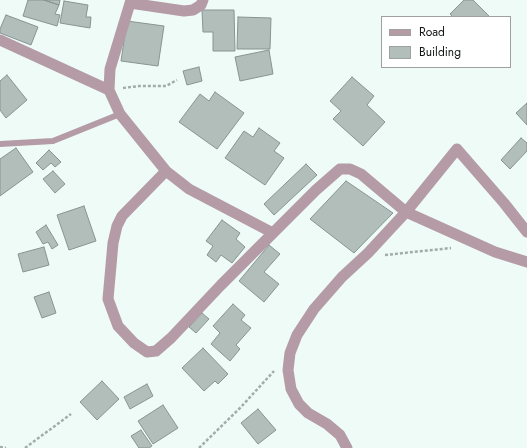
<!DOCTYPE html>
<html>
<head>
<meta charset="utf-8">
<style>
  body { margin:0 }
  #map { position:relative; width:527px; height:448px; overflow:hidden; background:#eefbf7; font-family:Jost,sans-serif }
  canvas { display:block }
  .legend { position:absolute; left:381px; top:16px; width:130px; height:52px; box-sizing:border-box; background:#fff; border:1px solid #9fa1a0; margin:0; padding:5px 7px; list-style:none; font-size:12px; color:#0f1412 }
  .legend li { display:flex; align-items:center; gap:8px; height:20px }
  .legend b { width:20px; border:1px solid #9fa1a0 }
</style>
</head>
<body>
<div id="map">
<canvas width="527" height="448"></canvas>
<ul class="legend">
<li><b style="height:5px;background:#b49ba6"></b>Road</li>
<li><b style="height:11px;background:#b1beba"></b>Building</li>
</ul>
</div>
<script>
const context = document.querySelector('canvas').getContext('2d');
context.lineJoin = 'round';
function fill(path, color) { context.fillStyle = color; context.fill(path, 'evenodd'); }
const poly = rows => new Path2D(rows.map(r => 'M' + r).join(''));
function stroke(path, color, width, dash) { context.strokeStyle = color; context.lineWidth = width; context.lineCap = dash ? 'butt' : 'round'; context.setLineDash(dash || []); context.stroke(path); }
const building = poly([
  [28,0,44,0,59,5,55,14,60,15,57,26,23,16,28,0],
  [44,0,60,0,59,5,44,0],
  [464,0,473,0,490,17,453,17,450,14,464,0],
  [64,1,88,5,86,17,91,17,90,28,60,23,64,1],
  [202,10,234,10,235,51,213,51,213,32,203,32,202,10],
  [6,15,38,27,31,45,0,33,0,29,6,15],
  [238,17,271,18,270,49,237,49,238,17],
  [127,21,164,26,158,66,121,61,127,21],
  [269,50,273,74,240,81,235,57,269,50],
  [199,67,202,81,187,85,183,71,199,67],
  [7,75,27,100,6,118,0,110,0,81,7,75],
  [352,77,374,96,367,105,385,122,363,146,333,119,341,111,330,101,352,77],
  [215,92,244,113,217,149,179,122,200,94,209,101,215,92],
  [527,103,527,125,516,113,527,103],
  [259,128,280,143,274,151,284,158,265,185,225,158,244,131,253,137,259,128],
  [521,138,527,143,527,151,510,169,501,160,521,138],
  [16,148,33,172,0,196,0,159,16,148],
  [49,150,61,162,55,167,51,163,43,170,36,163,49,150],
  [306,164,317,175,274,215,264,204,306,164],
  [53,171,65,184,55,193,43,179,53,171],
  [346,181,393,213,354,253,310,219,346,181],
  [84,206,96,241,69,250,57,215,84,206],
  [222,220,240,233,236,239,245,247,232,263,221,255,216,262,207,255,213,246,206,241,222,220],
  [46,225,58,245,52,249,48,242,43,244,36,232,46,225],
  [269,245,280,254,264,272,279,284,264,302,239,281,269,245],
  [44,247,49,265,23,272,18,254,44,247],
  [49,292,56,313,42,318,34,297,49,292],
  [233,304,245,315,241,320,251,328,236,345,240,349,230,361,211,344,220,333,213,326,233,304],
  [202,313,209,319,196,333,189,327,202,313],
  [203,348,228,374,218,384,215,381,204,391,182,368,203,348],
  [102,381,119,399,97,420,80,402,102,381],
  [147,384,153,396,130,409,124,397,147,384],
  [163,405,178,428,153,444,138,421,163,405],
  [258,409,276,430,258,444,241,423,258,409],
  [141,430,152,446,149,448,139,448,131,436,141,430]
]);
fill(building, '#b1beba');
stroke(building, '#889490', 1);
stroke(poly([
  [123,88,139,86,166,86,177,80],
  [385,255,451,248],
  [0,447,6,448],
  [25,448,71,414],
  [199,448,240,408,274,371]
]), '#a2aca9', 2.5, [3, 2]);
stroke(poly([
  [0,144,53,141,120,114]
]), '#b49ba6', 6);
stroke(poly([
  [131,0,110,69,109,90,120,114,166,171,189,189,273,233],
  [130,3,184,11,193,10,201,5,203,0],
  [0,40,109,90],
  [166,171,122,216,117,226,113,243,108,299,118,326,134,343,147,352,156,351,171,338,221,285,316,190,340,169,350,169,361,174,406,212,495,252,527,262],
  [347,448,340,435,327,424,308,413,299,404,291,389,288,370,290,353,297,335,314,309,342,277,368,253,406,212,457,149,504,203,527,232]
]), '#b49ba6', 11);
</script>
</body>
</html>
